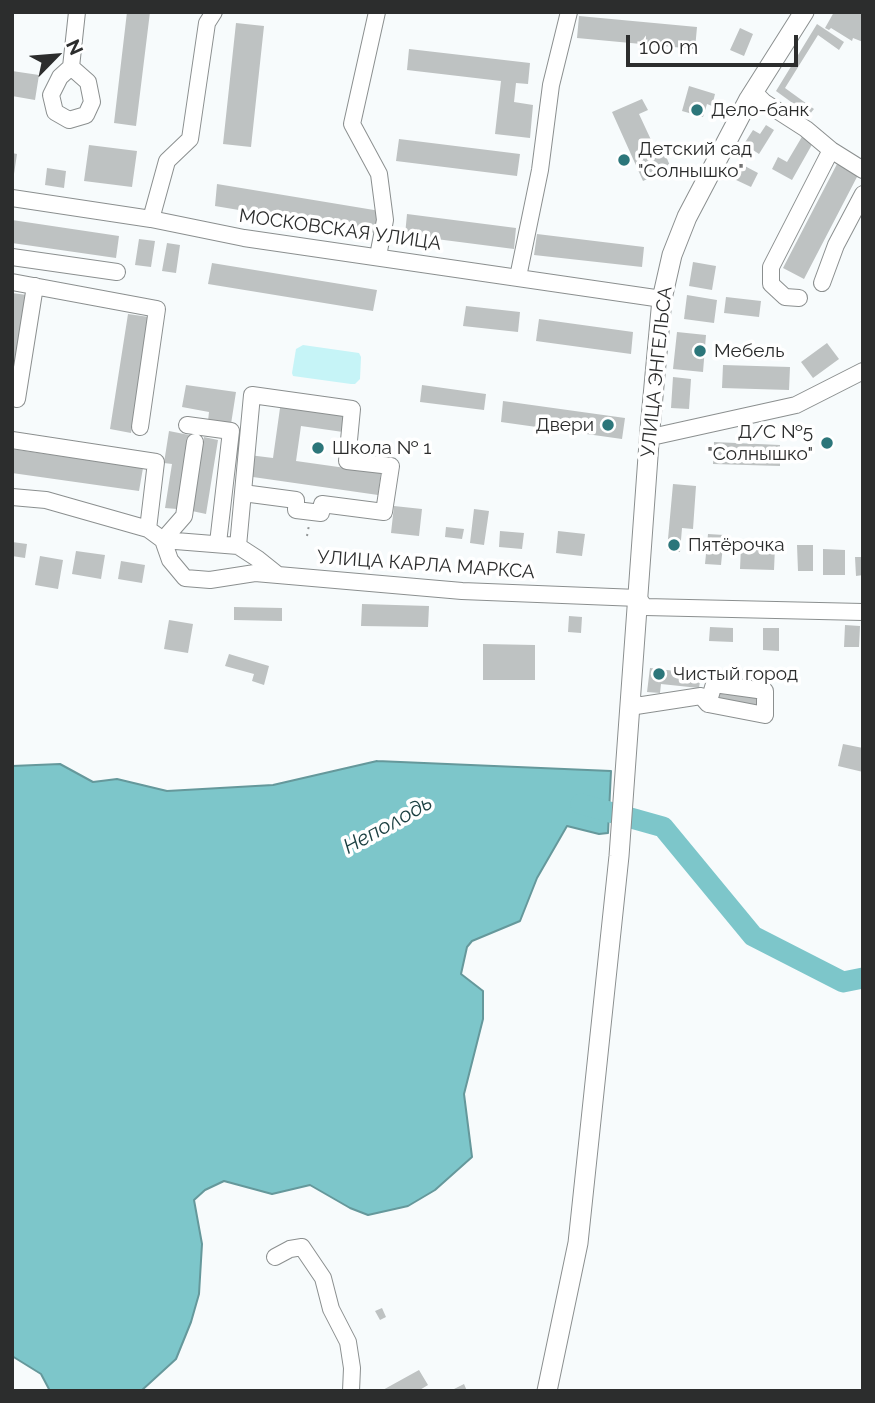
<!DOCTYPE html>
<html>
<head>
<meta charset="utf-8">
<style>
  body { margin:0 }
  #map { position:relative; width:875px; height:1403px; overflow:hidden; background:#f7fbfc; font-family:Raleway,sans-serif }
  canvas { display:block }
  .frame { position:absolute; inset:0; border:14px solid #2c2d2d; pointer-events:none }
  .north { position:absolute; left:21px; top:21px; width:70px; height:70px; -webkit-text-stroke:5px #fff; paint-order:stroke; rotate:65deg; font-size:19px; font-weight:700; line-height:28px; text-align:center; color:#2c2d2d }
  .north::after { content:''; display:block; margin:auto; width:24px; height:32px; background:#2c2d2d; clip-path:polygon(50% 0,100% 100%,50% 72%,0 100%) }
  .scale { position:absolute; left:626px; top:35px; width:172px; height:32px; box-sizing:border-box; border:4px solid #2c2d2d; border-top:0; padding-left:9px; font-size:21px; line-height:24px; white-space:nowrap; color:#2c2d2d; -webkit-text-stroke:5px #fff; paint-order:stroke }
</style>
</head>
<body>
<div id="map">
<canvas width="875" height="1403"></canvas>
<div class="frame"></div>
<div class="north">N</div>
<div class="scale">100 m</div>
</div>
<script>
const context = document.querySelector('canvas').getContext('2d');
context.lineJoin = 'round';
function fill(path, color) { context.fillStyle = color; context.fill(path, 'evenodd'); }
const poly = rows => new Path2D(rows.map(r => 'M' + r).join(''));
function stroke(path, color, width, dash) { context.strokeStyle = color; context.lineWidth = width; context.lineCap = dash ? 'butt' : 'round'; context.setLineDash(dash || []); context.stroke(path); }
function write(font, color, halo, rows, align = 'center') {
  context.font = font + ' Raleway,sans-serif'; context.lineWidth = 7; context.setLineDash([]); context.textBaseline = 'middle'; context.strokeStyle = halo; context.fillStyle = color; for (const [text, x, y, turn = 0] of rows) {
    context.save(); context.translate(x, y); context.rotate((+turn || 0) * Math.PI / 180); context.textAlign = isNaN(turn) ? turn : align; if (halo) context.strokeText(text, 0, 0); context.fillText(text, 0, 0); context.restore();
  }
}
fill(poly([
  [303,345,359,353,361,357,360,379,355,384,351,384,293,376,292,373,296,349]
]), '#c6f4f7');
const water = poly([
  [377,761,611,771,608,833,599,834,567,826,537,878,520,921,472,941,467,947,461,974,483,991,483,1019,464,1094,472,1157,435,1190,408,1206,368,1215,350,1208,310,1185,272,1194,224,1181,205,1190,194,1200,202,1244,199,1294,191,1322,176,1359,141,1391,50,1391,41,1374,12,1356,12,766,60,764,93,782,117,779,167,791,273,785,377,761]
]);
fill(water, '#7dc6ca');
stroke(water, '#65989b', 2);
stroke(poly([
  [581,804,663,827,753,936,843,982,863,978]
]), '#7dc6ca', 21);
fill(poly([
  [127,12,150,12,136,126,114,123],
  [834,12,863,12,863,42,853,38,852,41,831,28,829,30,825,28],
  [579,16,697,27,695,49,577,38],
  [236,23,264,26,251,147,223,144],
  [817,24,844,42,839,50,818,35,785,88,814,109,809,115,776,91],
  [740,28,753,34,744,56,730,50],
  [409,49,530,63,528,84,516,83,514,102,533,105,530,138,495,134,501,81,407,70],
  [12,71,39,75,35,100,12,96],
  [689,86,715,94,712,106,707,104,703,117,682,111],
  [642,99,648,110,639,114,659,157,665,154,671,168,643,181,612,112],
  [766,125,774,130,759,154,744,144,753,130,760,134],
  [803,135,814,141,792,180,772,169,778,157,787,162],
  [399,139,520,154,517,176,396,161],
  [89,145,137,151,132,187,84,181],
  [12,153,17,154,14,174,12,174],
  [741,164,758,173,751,187,734,179],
  [837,164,858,175,804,279,783,268],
  [47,168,66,171,64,188,45,185],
  [217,184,380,211,376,233,215,206],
  [407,214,516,228,514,249,405,235],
  [12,220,119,236,116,258,12,243],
  [537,234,644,247,642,267,534,255],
  [139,239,155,241,151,267,135,265],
  [167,243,180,245,176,273,162,271],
  [693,262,716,266,712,290,689,286],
  [212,263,377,290,373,311,208,284],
  [12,293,27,295,12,379],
  [687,295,717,300,714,323,684,319],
  [726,297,761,301,759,317,724,313],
  [466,306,520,312,518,332,463,326],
  [128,314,149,317,131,433,110,429],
  [539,319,633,332,631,354,536,341],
  [677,332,706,335,703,372,673,369],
  [827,343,839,359,813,378,801,362],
  [723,365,790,367,789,390,722,388],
  [673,377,691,379,689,409,671,408],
  [186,385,236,392,231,424,208,421,209,412,182,407],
  [422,385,486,394,484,410,420,402],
  [281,401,346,410,343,432,301,426,296,461,381,473,378,495,246,476,249,455,273,458],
  [503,401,625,418,622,439,501,422],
  [169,431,189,435,177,509,165,508,172,464,164,463],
  [204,437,218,440,206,514,192,511],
  [714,442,780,445,780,466,713,464],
  [12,449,143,468,139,491,12,473],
  [673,484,696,486,693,529,682,528,680,552,667,550],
  [394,506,422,509,419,536,391,533],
  [474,509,489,511,484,545,470,543],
  [446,527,464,529,462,539,445,537],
  [500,531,524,533,522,549,499,547],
  [558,531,585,534,582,556,556,553],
  [708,534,724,535,721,565,705,564],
  [12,542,27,544,25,558,12,556],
  [797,545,813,545,813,571,798,571],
  [741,546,775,547,774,570,740,569],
  [823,549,845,550,845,575,823,575],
  [76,551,105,555,101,579,72,574],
  [40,556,63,560,58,589,35,585],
  [855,557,863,557,863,575,856,576],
  [121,561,145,565,142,583,118,579],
  [362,604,429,606,428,627,361,626],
  [234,607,282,608,282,621,234,620],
  [569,616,582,617,581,633,568,632],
  [169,620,193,624,188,653,164,649],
  [845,625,860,626,859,647,844,647],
  [710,627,733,628,733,642,709,641],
  [763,628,779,628,779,651,763,650],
  [483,644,535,645,535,680,483,680],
  [229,654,269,666,264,685,252,681,254,674,225,666],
  [650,668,701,674,699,688,661,684,660,693,647,692],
  [714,693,758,698,756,711,712,706],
  [843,744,863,748,863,772,838,766],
  [382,1308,386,1317,380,1320,375,1311],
  [419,1370,428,1385,418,1391,381,1391],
  [464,1384,467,1391,450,1391]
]), '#bec2c2');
const minor = poly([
  [377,12,352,124,379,174,385,220,378,256],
  [71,67,88,82,92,102,86,115,69,120,55,112,51,95,60,77,71,67,77,12],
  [754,92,764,102,806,129,831,150,863,170],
  [12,198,151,219,244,238,662,299],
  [151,219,167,161,190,139,207,23,214,12],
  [12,257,117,272],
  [518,277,540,170,551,85,569,12],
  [12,282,157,309,140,427],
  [822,283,836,245,863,194],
  [799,298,785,297,771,284,771,267,831,150],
  [17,399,35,286],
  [187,425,231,431,218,543],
  [650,429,656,436,796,405,863,371],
  [12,440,156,462,148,529],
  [12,497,46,500,148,529,163,540,170,560,185,578,210,580,255,573,462,591,638,598,645,607,863,612],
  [163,540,238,546,258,559,278,575],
  [163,540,184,516,195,442],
  [238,546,252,395,352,409,347,461,391,466,384,512,322,504,321,513,296,510,296,500,243,493],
  [631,696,636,706,701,696,708,704,765,715,765,691,714,684,708,704],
  [275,1257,290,1249,302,1247,323,1278,331,1309,348,1342,352,1368,351,1391]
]);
const major = poly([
  [547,1391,578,1243,619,856,650,429,662,299,672,255,687,217,749,99,804,12]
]);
stroke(minor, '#8b8f8f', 18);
stroke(major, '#8b8f8f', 21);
stroke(poly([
  [307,536,309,525]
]), '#949798', 2, [2, 5]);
stroke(minor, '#fff', 16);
stroke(major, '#fff', 19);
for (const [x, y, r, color] of [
  [697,110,7,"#2c767a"],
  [624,160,7,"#2c767a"],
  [700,351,7,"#2c767a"],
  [608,425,7,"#2c767a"],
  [827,443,7,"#2c767a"],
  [318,448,7,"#2c767a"],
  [674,545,7,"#2c767a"],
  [659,674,7,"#2c767a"]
]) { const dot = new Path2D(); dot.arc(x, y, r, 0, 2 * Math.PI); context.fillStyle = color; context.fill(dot); stroke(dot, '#fff', 2.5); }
write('19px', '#2c2d2d', '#fff', [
  ["Дело-банк",711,110],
  ["Детский сад",638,149],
  ["\"Солнышко\"",638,171],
  ["Мебель",714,351],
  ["Двери",594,425,"right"],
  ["Д/С №5",813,432,"right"],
  ["\"Солнышко\"",813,454,"right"],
  ["Школа № 1",332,448],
  ["Пятёрочка",688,545],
  ["Чистый город",673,674]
], 'left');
write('19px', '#2c2d2d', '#fff', [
  ["МОСКОВСКАЯ УЛИЦА",340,230,8],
  ["УЛИЦА ЭНГЕЛЬСА",657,372,-84],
  ["УЛИЦА КАРЛА МАРКСА",426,565,4]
]);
write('italic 21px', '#1c4042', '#fff', [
  ["Неполодь",388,825,-29]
]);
</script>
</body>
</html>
